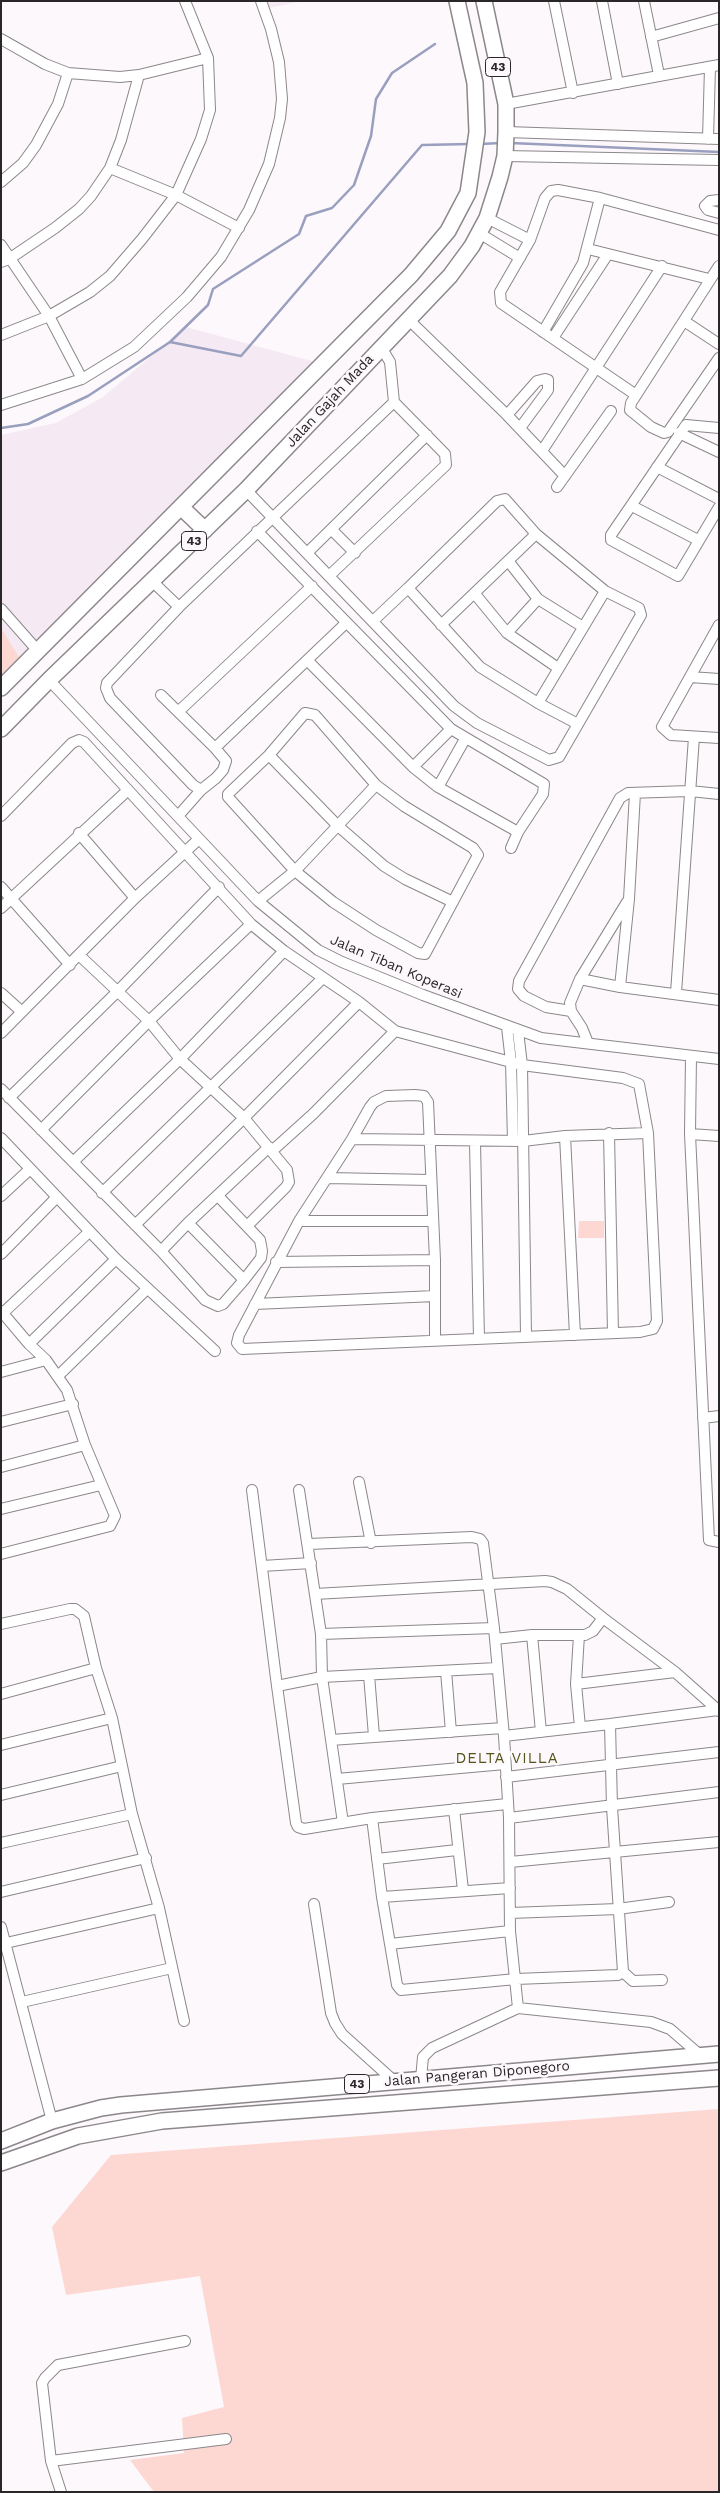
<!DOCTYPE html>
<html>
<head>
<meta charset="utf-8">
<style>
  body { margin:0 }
  #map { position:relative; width:720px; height:2493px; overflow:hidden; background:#fdf8fc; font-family:"Work Sans",sans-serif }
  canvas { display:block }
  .frame { position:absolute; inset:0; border:2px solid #292728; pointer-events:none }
</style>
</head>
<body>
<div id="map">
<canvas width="720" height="2493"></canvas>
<div class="frame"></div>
</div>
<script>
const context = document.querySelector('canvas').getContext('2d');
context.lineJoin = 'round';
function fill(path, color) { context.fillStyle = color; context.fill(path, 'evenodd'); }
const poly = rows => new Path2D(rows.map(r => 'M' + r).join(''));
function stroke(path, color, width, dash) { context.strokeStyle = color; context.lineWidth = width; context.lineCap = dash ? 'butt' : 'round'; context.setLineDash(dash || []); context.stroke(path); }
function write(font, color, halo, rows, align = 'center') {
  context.font = font + ' "Work Sans",sans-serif'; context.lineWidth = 5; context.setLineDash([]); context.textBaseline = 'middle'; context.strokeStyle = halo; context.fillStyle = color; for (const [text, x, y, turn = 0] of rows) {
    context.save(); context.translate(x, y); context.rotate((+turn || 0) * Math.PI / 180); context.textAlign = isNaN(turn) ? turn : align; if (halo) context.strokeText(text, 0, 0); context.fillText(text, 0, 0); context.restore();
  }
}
fill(poly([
  [265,1,302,1,269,8],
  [186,327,319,363,1,682,1,435,56,423,103,397]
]), '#f5e9f3');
fill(poly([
  [1,628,22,662,1,682],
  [579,1221,604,1221,604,1238,578,1238],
  [719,2109,719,2492,154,2492,130,2460,184,2453,182,2418,224,2407,200,2276,66,2295,52,2227,111,2155]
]), '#fdd8d3');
stroke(poly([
  [511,143,719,152],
  [481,144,500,143],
  [170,342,241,356,422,145,470,144],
  [1,428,28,424,88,396,170,342,208,305,213,289,299,234,306,216,332,208,354,185,371,136,376,99,392,73,435,44]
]), '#999fbe', 2.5);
const minor = poly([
  [554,1,573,93],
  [602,1,618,84],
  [644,1,659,75],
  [651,37,719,18],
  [1,39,45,64,68,73,120,77,139,75,208,58],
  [506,104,719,65],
  [506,132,719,139],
  [708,139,710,67],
  [505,156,719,160],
  [110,168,176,195,239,228],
  [1,182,23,163,36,145,58,104,68,73],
  [719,200,710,201,705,206,708,210,719,213],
  [487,218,530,240],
  [479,233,520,258],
  [1,245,49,316,82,379],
  [588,249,709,279],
  [1,262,9,259,55,228,79,209,91,196,110,168,121,140,139,75],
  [719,266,631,403,630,410,651,427,664,433,668,432,719,358],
  [408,319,507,415,565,476],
  [684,321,719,344],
  [543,332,583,263,600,198],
  [1,335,49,316,90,292,110,276,142,239,176,195,201,139,210,110,208,58,185,1],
  [553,338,608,254],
  [636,395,501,303,500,292,530,240,545,198,551,191,558,190,600,198,719,230],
  [1,405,82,379,134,347,187,297,221,257,249,210,269,164,280,118,282,99,279,62,271,29,261,1],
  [507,415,537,381,545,379,548,380,548,390,520,428],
  [719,428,686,425,611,535,611,540,678,576,719,507],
  [679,433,719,452],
  [542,451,662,266],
  [657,467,719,499],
  [557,487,611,411],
  [246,490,454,706,477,723,549,760,559,757,641,615,639,608,605,591,536,534,505,499,497,501,408,588],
  [632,506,698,540],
  [332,530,355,553],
  [257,531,451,729,544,784,543,794,518,832,511,848],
  [307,553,427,435],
  [509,562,538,599,583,627],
  [329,576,446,465,445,454,394,402],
  [153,582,179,607],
  [475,594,507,633,558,668],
  [1,609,38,651],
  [373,621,408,588,480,667,538,703,576,723],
  [441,625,536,534],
  [719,625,662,727,671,735,719,738],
  [507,633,538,599],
  [308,661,413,767,438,787,518,832],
  [690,677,719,679],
  [49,680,258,901,318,950,342,962,423,995,541,1038,719,1059],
  [161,695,215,748,226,761,223,770,216,778,201,790,193,785,110,698,106,688,107,683,179,607,394,402,390,362,381,347],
  [538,703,605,591],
  [179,711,312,586],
  [305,713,315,715,376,785,404,806,473,848,478,855,425,954,418,953,376,930,333,902,295,871,228,797,228,794,269,755,305,713],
  [215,748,346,623],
  [269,755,338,826,384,866,405,879,453,902],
  [413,767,451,729],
  [438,787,465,739],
  [1,816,72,743,79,740,84,742,251,924,284,951,359,1002,395,1031,522,1065,623,1078,639,1084,648,1133,657,1321,653,1329,640,1332,242,1349,237,1343,239,1335,299,1221,352,1139,370,1107,374,1102,386,1096,415,1095,424,1096,428,1102,435,1260,435,1339],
  [178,816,201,790],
  [79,833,135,898],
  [1,887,70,965],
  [258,901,295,871,376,785],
  [1,908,128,790],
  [80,956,149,1021,180,1059,244,1118,287,1170,289,1182,286,1187,247,1226],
  [580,979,620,987,719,1000],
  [620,987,629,899,635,793],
  [1,993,22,1012],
  [676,993,694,737],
  [571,1011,546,1007,524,996,518,989,519,981,620,798,628,793,690,791,719,794],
  [507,1027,511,1062,513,1141],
  [518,1031,522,1065,526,1336],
  [1,1033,135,898,199,839],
  [588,1043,582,1028,571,1011,570,1003,580,979,627,902],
  [691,1056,690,1134,709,1540,719,1542],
  [1,1089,161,1251,205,1300,218,1306,223,1304,244,1280,261,1258,262,1251,260,1240,218,1196],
  [9,1098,118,991,219,887],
  [41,1130,149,1021,251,924],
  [609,1133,613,1333],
  [690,1134,719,1136],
  [565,1136,575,1335],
  [1,1138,116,1259,215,1351],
  [352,1139,523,1141,565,1136,648,1133],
  [475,1142,479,1339],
  [272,1151,313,1114,395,1031],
  [73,1162,180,1059,284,951],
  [328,1178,430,1180],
  [102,1193,323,978],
  [1,1196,30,1169],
  [299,1221,433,1221],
  [188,1223,244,1280],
  [135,1225,244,1118,359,1002],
  [161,1251,188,1223,269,1147],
  [1,1254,57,1197],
  [276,1262,435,1260],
  [255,1304,435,1296],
  [1,1311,29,1344,46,1360,67,1390,85,1445,115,1516,110,1526,1,1554],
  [3,1313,89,1232],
  [29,1344,116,1259],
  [1,1372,46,1360],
  [58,1376,147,1289],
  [703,1418,719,1416],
  [1,1422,73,1404],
  [1,1467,85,1445],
  [359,1482,371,1543],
  [252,1490,277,1686,296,1823,298,1827,304,1829,372,1818,507,1804],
  [299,1490,321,1634,322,1677,343,1823],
  [1,1509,101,1485],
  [309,1544,472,1537,480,1539,483,1543,494,1628,504,1736,509,1818,510,1931,518,2008],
  [262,1566,311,1563],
  [315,1594,545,1581,552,1582,567,1589,603,1618,593,1631,585,1635,532,1635,495,1639],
  [603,1618,675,1672,719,1711],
  [1,1624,70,1609,75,1609,84,1616,96,1668,112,1718,132,1814,159,1908,184,2021],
  [321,1634,494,1628],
  [532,1635,541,1732],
  [579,1635,576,1684,580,1727],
  [446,1671,451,1732],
  [369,1675,374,1736],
  [576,1684,675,1672],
  [277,1686,322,1677,497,1668],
  [1,1694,96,1668],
  [610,1724,718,1710],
  [504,1736,610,1724,612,1807,623,1972],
  [331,1740,503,1728],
  [1,1745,112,1718],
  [506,1777,719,1752],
  [337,1779,505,1764],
  [1,1795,122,1766],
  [454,1809,463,1890],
  [372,1818,382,1897,397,1985,401,1990,516,1979,618,1975,623,1972],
  [509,1818,719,1792],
  [1,1843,132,1814],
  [377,1859,457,1850],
  [510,1862,719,1842],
  [1,1892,146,1858],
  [382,1897,510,1888],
  [314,1904,331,2013,335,2023,342,2034,394,2081],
  [510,1913,618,1909,669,1902],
  [1,1927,52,2121],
  [6,1943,159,1908],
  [390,1944,510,1931],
  [623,1972,633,1981,662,1980],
  [22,2002,172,1968],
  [421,2079,423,2057,432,2048,518,2008,651,2022,670,2029,700,2055],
  [51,2461,226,2439],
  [61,2492,51,2461,42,2383,45,2378,58,2365,185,2341]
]);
const highway = poly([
  [182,508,205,530],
  [1,688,411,275,448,231,468,193,477,132,475,83,457,1],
  [1,729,49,680,246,490,450,276,472,246,487,218,500,177,505,156,506,132,506,104,484,1],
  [1,2141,52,2121,101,2108,121,2105,719,2054],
  [1,2163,78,2136,162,2121,719,2078]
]);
stroke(minor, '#8b878b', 12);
stroke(highway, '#8b878b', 18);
stroke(minor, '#fff', 10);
stroke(highway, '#fff', 15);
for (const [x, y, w] of [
  [498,67,25],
  [194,541,25],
  [357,2084,25]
]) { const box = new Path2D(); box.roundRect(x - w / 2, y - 9.5, w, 19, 4); context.fillStyle = '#fdf8fc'; context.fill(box); stroke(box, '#292728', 1); }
write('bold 12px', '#292728', null, [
  ["43",498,67],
  ["43",194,541],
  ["43",357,2084]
]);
write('14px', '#292728', '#fdf8fc', [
  ["Jalan Gajah Mada",330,401,-47],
  ["Jalan Tiban Koperasi",396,967,23],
  ["Jalan Pangeran Diponegoro",477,2074,-5]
]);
context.letterSpacing = '1px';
write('15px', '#525419', '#fdf8fc', [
  ["DELTA VILLA",507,1759]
]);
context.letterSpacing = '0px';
</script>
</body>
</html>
